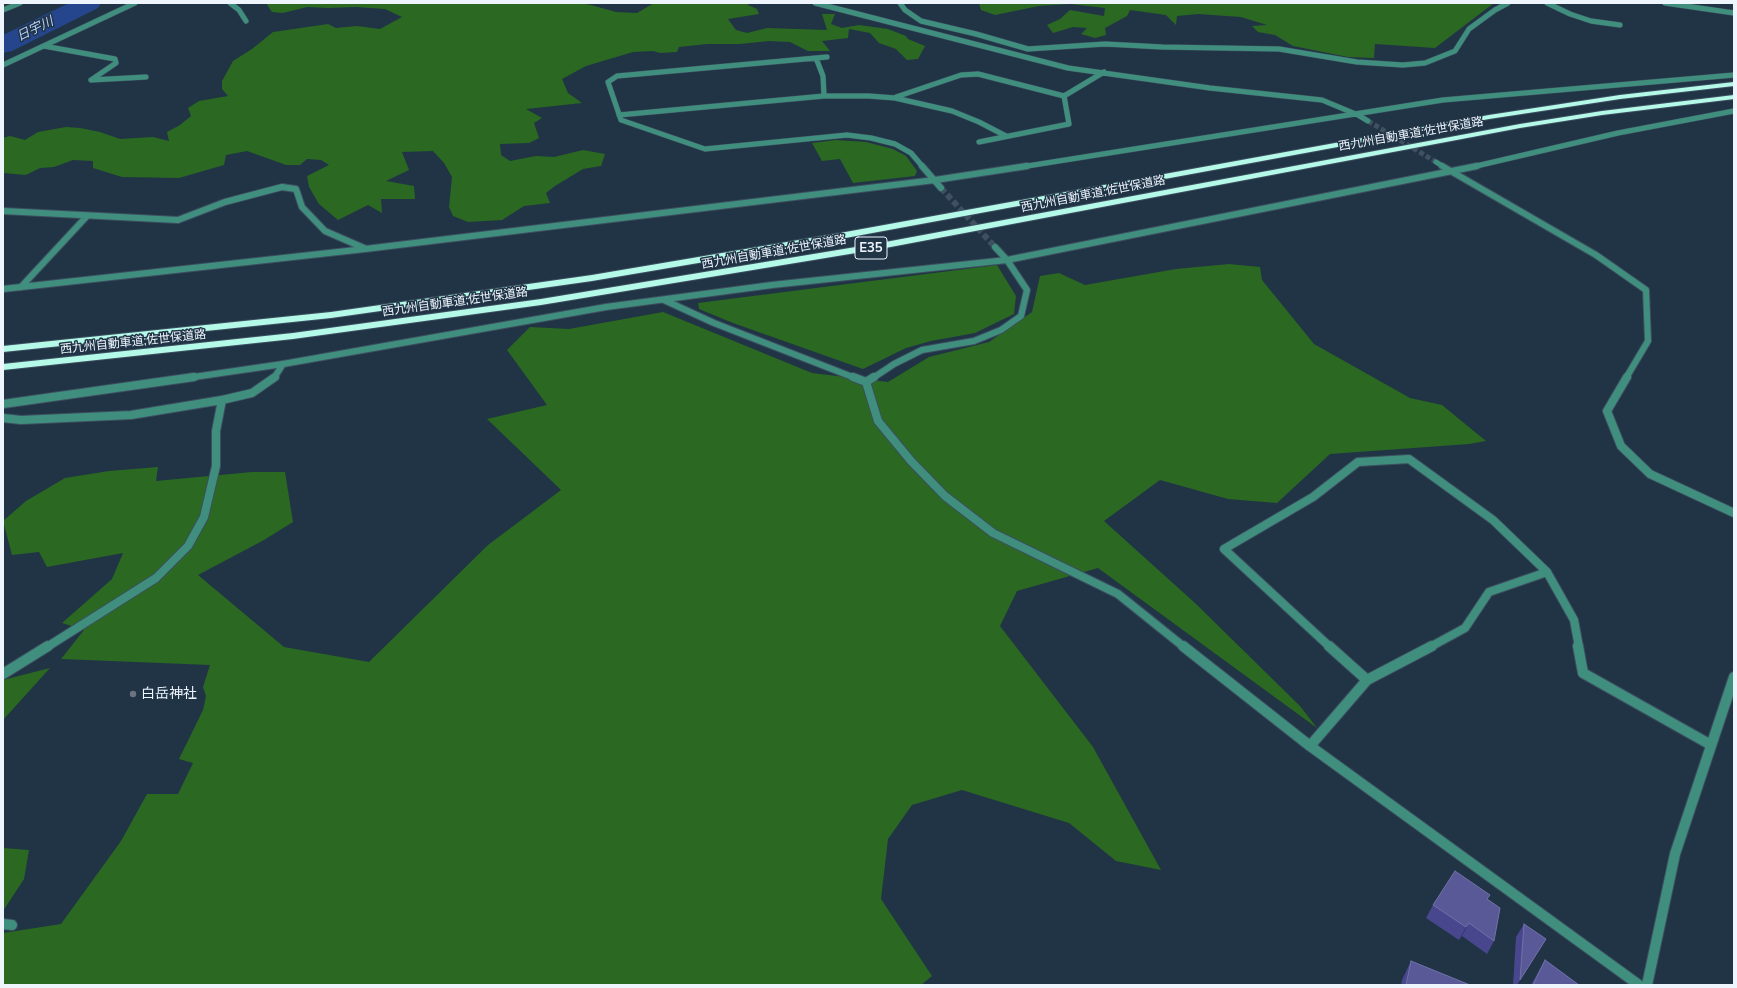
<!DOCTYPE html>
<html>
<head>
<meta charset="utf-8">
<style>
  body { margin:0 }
  #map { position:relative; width:1737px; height:988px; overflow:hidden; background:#203446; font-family:Mulish,sans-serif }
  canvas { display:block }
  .frame { position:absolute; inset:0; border:4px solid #eef5fd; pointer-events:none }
</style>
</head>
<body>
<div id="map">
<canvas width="1737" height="988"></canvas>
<div class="frame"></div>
</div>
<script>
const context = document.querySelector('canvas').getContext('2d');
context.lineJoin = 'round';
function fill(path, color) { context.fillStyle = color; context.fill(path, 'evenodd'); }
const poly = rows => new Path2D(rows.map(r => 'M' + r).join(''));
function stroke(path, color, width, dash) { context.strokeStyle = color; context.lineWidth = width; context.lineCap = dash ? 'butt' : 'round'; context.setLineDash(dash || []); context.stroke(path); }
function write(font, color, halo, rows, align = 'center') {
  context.font = font + ' Mulish,"Noto Sans JP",sans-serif'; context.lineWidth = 3; context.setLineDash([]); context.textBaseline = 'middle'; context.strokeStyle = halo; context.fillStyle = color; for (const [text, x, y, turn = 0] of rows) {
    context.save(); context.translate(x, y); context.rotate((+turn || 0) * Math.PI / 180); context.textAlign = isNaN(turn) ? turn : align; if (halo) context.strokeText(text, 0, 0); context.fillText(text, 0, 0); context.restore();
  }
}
fill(poly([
  [266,3,579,3,591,5,616,12,637,13,654,3,749,3,748,5,757,9,759,14,728,19,736,30,747,33,767,28,827,30,822,14,835,14,831,24,842,28,859,25,888,29,906,36,908,39,925,46,918,59,907,60,896,49,879,43,870,33,849,29,848,38,822,41,830,51,808,51,790,42,769,41,740,44,707,44,679,47,677,52,660,53,653,51,633,52,586,66,562,79,568,93,582,103,526,109,542,118,534,123,539,138,529,143,500,144,501,155,510,161,536,156,554,157,583,150,605,154,601,166,583,169,555,186,546,193,550,203,524,206,502,220,468,222,453,216,449,207,452,177,444,163,433,151,402,152,409,170,386,181,414,186,415,199,381,199,382,213,368,205,338,220,319,204,309,187,307,176,329,165,321,160,307,159,300,165,286,165,247,151,226,155,224,165,179,178,122,177,93,168,93,161,73,160,54,167,40,168,26,175,3,173,3,138,10,136,25,140,38,132,66,127,80,128,100,132,120,139,153,137,169,141,167,132,180,125,191,116,188,108,199,101,228,96,222,89,222,81,233,61,252,49,273,32,328,24,336,28,357,26,380,29,402,17,385,9,356,7,328,8,307,7,283,13,272,12],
  [979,3,1494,3,1435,48,1375,44,1374,58,1348,57,1293,46,1275,35,1258,32,1252,26,1267,25,1241,17,1198,14,1177,16,1176,25,1166,15,1130,10,1127,16,1105,28,1106,35,1095,38,1081,34,1087,28,1073,27,1053,33,1047,25,1060,19,1070,10,1104,16,1105,8,1070,4,1039,6,995,15,981,10],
  [836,140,866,142,893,149,906,156,917,171,915,176,853,183,840,159,822,161,812,143],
  [1229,264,1260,267,1262,280,1314,344,1410,398,1442,405,1486,441,1469,444,1330,454,1277,503,1228,499,1160,480,1104,521,1195,603,1300,706,1317,728,1098,568,1017,591,1000,626,1093,747,1161,870,1116,861,1069,823,962,790,912,805,888,839,881,899,932,976,921,985,3,985,3,933,61,924,121,841,147,794,178,794,193,763,179,759,203,710,206,696,203,687,210,665,61,659,84,630,62,623,112,579,123,553,47,567,39,552,12,555,3,521,26,501,65,478,109,471,158,467,156,481,252,472,285,472,293,522,264,540,198,575,284,647,369,662,488,545,561,490,487,419,547,405,507,350,530,327,569,329,663,312,812,373,888,382,929,357,989,342,1032,312,1040,276,1059,273,1085,285,1176,269],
  [997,265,1016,296,1014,314,975,333,931,341,906,348,863,369,733,323,699,309,698,303],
  [50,668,3,720,3,680],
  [3,848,29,850,24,879,3,911]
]), '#2b6821');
fill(poly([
  [69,3,101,3,98,8,12,51,3,53,3,35,69,3]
]), '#25468c');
stroke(poly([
  [1368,121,1436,162]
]), '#3f5161', 5, [5, 2.5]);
stroke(poly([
  [941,188,995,247]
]), '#3f5161', 6, [6, 3]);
const minorFar3 = poly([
  [230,3,239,10,246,21],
  [815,3,1068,68,1210,88,1322,100,1358,115,1368,121],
  [900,3,905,10,921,21,976,34,1028,49,1105,44,1162,47,1279,49,1357,62,1403,65,1425,63,1455,51,1469,29,1495,10,1508,3],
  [1547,3,1570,14,1591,21,1620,25],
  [3,10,20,3],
  [44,46,115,59,116,63,91,80,146,77],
  [827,57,617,76,608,82,621,120,705,149,847,135,871,138,895,144,911,153,923,167],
  [816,58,823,76,824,96],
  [3,65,135,3],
  [896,97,961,75,978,74,1064,96],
  [619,115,824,96,869,96,895,98,952,111,979,122,1006,136],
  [979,142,1069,124,1064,96,1104,72],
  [1436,162,1444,167],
  [1021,167,1443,100,1734,75],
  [1472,167,1618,133,1734,111]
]);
const minorFar2 = poly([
  [922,166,941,188],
  [1442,166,1596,255,1646,290,1648,341,1626,378],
  [3,211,178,220,225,202,282,187,296,189,302,207,325,231,364,248],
  [21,287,87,216],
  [3,289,365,249,935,180,1027,166],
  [664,300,714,323,855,378],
  [274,378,283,364,606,307,772,285,1007,260,1477,166],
  [873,378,894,364,922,350,974,341,1001,330,1021,316,1027,290,1007,260,995,247]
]);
const minorFar1 = poly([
  [853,377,866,382,878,421,911,461,945,496,993,533,1118,594,1184,647],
  [1627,377,1607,411,1621,446,1650,474,1734,513],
  [866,382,874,377],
  [3,418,21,420,131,415,222,400],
  [1547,572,1574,620,1579,647],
  [47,647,156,578,188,546,204,517,216,466,216,431,222,400,252,393,275,377],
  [1330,647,1224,549,1313,497,1358,462,1409,459,1493,520,1547,572],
  [1430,647,1465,628,1489,592,1547,572]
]);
const minor = poly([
  [1183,646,1310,746,1639,985],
  [1329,646,1367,680,1432,646],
  [1578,646,1583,673,1711,745],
  [3,674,48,646],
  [1310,746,1367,680],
  [3,924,12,925],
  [1647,985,1675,854,1734,677]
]);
const tertiaryFar2 = poly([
  [1665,3,1734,13]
]);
const tertiaryFar1 = poly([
  [187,378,283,364]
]);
const tertiary = poly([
  [3,404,194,377]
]);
const motorway = poly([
  [1734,82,1734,86,1620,99,1489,119,840,239,592,281,331,318,3,352,3,346,331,312,592,275,840,233,1489,115,1620,95,1734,82],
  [1734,95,1734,99,1602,115,1520,128,880,249,541,305,293,339,3,370,3,364,293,333,541,299,880,243,1520,124,1602,111,1734,95]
]);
stroke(minorFar3, '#3d4f60', 6);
stroke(minorFar2, '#3d4f60', 8);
stroke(minorFar1, '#3d4f60', 10);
stroke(minor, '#3d4f60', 12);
stroke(tertiaryFar2, '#3d4f60', 6);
stroke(tertiaryFar1, '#3d4f60', 8);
stroke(tertiary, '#3d4f60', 10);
stroke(motorway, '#3d4f60', 2);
stroke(minorFar3, '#408f7e', 5);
stroke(minorFar2, '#408f7e', 6);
stroke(minorFar1, '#408f7e', 8);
stroke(minor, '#408f7e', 10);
stroke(tertiaryFar2, '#408f7e', 5);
stroke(tertiaryFar1, '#408f7e', 6);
stroke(tertiary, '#408f7e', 8);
fill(motorway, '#b5fae8');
fill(poly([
  [1488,899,1494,941,1487,954,1462,936,1459,940,1426,918,1433,905],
  [1524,924,1546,939,1517,985,1513,985,1516,937],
  [1545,960,1579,985,1531,985],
  [1411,961,1470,985,1401,985,1402,980]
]), '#48468c');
fill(poly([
  [1469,923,1462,936,1459,940,1466,927]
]), '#30376b');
const building = poly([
  [1455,871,1490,895,1487,899,1500,908,1494,941,1469,923,1466,927,1433,905,1455,871],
  [1524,924,1546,939,1520,980,1524,924],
  [1545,960,1579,985,1533,985,1545,960],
  [1411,961,1470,985,1406,985,1411,961]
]);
fill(building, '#595998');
stroke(building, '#7171a8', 1);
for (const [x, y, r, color] of [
  [133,694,4,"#6b7280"]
]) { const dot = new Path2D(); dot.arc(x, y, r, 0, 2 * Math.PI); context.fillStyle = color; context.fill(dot); stroke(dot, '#203446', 1.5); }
write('12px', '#eef5fd', '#203446', [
  ["西九州自動車道;佐世保道路",1411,134,-10],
  ["西九州自動車道;佐世保道路",1093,194,-11],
  ["西九州自動車道;佐世保道路",774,252,-10],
  ["西九州自動車道;佐世保道路",455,302,-8],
  ["西九州自動車道;佐世保道路",133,342,-6]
]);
write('italic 13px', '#bcd1f9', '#203446', [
  ["日宇川",35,29,-26]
]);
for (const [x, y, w] of [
  [871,248,32]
]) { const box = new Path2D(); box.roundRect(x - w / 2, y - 11, w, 22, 3); context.fillStyle = '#203446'; context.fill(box); stroke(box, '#eef5fd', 1); }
write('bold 13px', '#eef5fd', null, [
  ["E35",871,248]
]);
write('14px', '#eef5fd', '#203446', [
  ["白岳神社",141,694]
], 'left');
</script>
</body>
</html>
